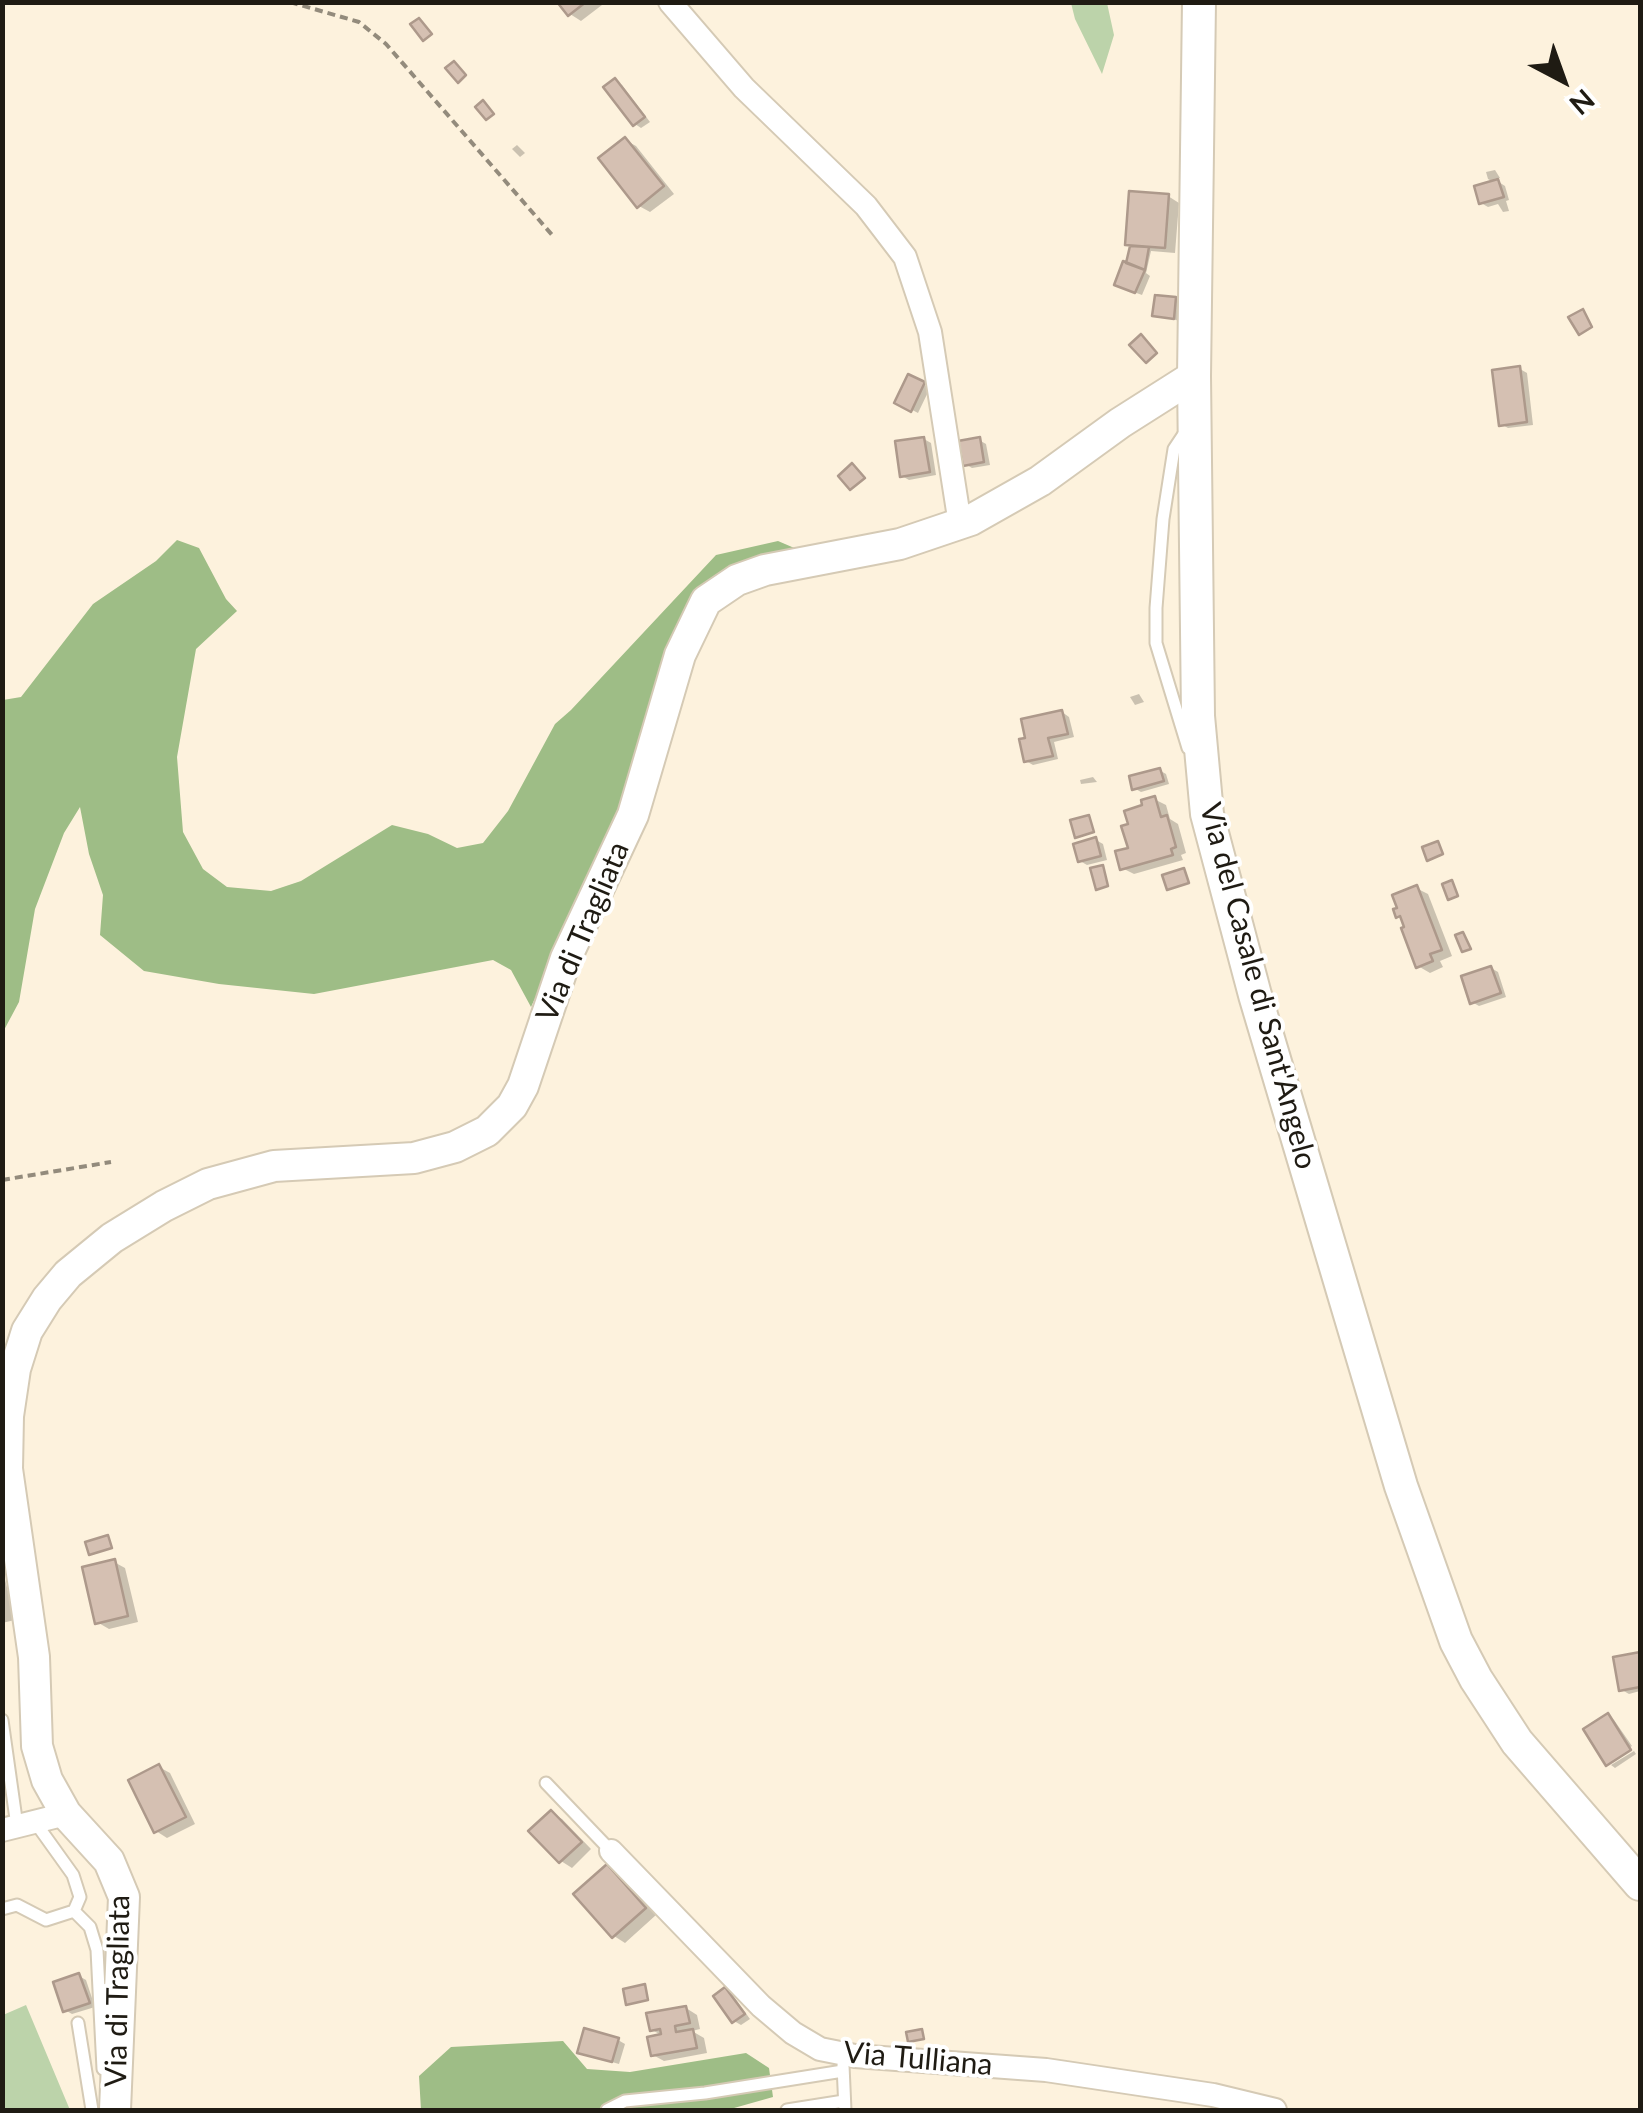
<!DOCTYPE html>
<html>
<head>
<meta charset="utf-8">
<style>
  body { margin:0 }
  #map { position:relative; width:1643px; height:2113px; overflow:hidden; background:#fdf2dd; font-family:Lato,sans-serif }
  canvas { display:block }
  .frame { position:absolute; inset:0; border:5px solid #1f1b13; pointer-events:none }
  .north { position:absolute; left:1513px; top:30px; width:100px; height:100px; -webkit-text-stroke:8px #fff; paint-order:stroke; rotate:139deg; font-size:28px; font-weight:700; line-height:40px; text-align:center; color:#1f1b13 }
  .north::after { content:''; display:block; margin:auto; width:35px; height:45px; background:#1f1b13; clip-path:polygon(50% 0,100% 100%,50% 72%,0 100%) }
</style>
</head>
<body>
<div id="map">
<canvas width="1643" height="2113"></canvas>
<div class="frame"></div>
<div class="north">N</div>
</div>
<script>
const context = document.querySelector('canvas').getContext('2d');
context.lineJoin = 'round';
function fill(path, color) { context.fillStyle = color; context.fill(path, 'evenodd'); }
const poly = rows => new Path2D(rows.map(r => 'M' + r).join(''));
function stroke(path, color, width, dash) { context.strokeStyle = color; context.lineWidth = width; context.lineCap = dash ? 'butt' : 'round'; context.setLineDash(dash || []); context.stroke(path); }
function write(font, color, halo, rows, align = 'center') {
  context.font = font + ' Lato,sans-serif'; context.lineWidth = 8; context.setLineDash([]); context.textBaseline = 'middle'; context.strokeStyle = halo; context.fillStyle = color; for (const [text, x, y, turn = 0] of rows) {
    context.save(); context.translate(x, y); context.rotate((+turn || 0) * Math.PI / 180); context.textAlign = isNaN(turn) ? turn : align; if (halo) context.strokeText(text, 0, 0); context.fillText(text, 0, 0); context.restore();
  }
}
fill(poly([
  [1071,3,1107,3,1114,35,1102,74,1075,19],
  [26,2005,70,2110,3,2110,3,2015]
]), '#bcd3aa');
fill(poly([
  [177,540,199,548,226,599,237,611,196,649,177,757,183,832,203,869,227,887,271,891,301,881,392,825,428,834,457,848,483,843,508,811,555,724,571,710,716,555,778,541,799,550,733,573,531,1007,511,970,493,960,314,994,219,984,144,971,100,935,103,895,89,854,80,807,64,833,35,909,19,1002,3,1032,3,700,21,697,93,604,156,561],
  [563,2041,587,2069,630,2072,746,2053,769,2068,773,2097,727,2110,421,2110,419,2076,451,2047]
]), '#9ebd86');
fill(poly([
  [560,2,600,2,602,5,581,21,570,14],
  [615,81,622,85,650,122,641,128,635,124],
  [625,140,636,146,674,194,650,212,639,206],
  [517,145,525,153,520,157,512,149],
  [1495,170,1500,178,1494,179,1505,186,1509,200,1506,201,1509,211,1503,212,1498,204,1488,207,1481,203,1495,183,1488,179,1486,172],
  [1168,196,1179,203,1175,253,1151,251,1146,273,1150,276,1142,295,1123,288,1132,246,1128,244],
  [1176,300,1183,304,1180,321,1155,315],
  [1520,369,1527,373,1533,425,1508,428,1501,424],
  [909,377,930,388,918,413,897,402],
  [924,439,931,443,936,475,909,480,902,476],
  [979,440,986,444,990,465,972,468,965,464],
  [1139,694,1144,702,1135,705,1130,697],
  [1062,712,1069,717,1074,737,1054,742,1058,759,1033,765,1026,761],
  [1159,770,1166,774,1169,784,1141,792,1134,788],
  [1093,777,1097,782,1081,784,1080,780],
  [1154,799,1166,805,1170,819,1178,824,1186,853,1181,855,1183,860,1134,874,1122,868,1145,807],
  [1096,840,1103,844,1107,860,1087,865,1080,861],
  [1416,888,1428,894,1452,956,1440,961,1443,967,1430,973,1418,966,1404,919,1398,916],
  [1491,968,1498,972,1506,997,1479,1006,1472,1002],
  [114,1562,125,1568,138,1622,109,1629,97,1622],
  [2,1567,15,1620,2,1623],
  [1640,1654,1640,1691,1629,1694,1622,1690,1616,1659],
  [1608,1716,1614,1720,1632,1746,1607,1762],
  [1634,1751,1636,1754,1615,1768,1611,1765],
  [159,1767,170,1773,195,1824,167,1838,156,1831],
  [551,1813,562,1819,591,1849,572,1868,561,1861,532,1832],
  [607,1867,618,1874,656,1915,625,1943,614,1936],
  [79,1976,86,1980,95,2007,72,2014,65,2010],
  [725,1990,732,1994,750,2019,741,2025,734,2021],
  [686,2008,697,2015,700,2029,692,2031,704,2038,707,2053,664,2061,653,2055,663,2036,652,2030],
  [618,2040,625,2044,619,2064,587,2055]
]), '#0003');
const building = poly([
  [557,2,586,2,568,16,557,2],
  [419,18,432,34,423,41,410,24,419,18],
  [454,61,466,75,458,83,445,68,454,61],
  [615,78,645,117,633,126,603,87,615,78],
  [483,100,494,114,486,120,475,107,483,100],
  [625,137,664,186,637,208,598,158,625,137],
  [1498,179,1504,197,1479,204,1474,186,1498,179],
  [1129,191,1169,194,1165,248,1125,245,1129,191],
  [1130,246,1149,247,1145,270,1126,263,1130,246],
  [1123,261,1145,270,1135,293,1114,285,1123,261],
  [1155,295,1176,297,1174,319,1152,316,1155,295],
  [1583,309,1592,327,1579,335,1568,317,1583,309],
  [1141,334,1157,353,1146,363,1129,345,1141,334],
  [1520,366,1527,422,1499,426,1492,370,1520,366],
  [908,374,925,382,911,412,894,403,908,374],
  [924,437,930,472,900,477,895,441,924,437],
  [980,437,984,462,963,466,958,441,980,437],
  [852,463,865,478,850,490,838,476,852,463],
  [1062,710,1068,734,1048,738,1053,756,1024,762,1019,739,1025,738,1021,719,1062,710],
  [1160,768,1164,781,1132,790,1129,776,1160,768],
  [1155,796,1161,817,1167,815,1176,847,1171,849,1173,855,1120,870,1115,851,1128,848,1121,826,1128,824,1124,811,1142,805,1141,800,1155,796],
  [1089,815,1094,832,1075,838,1070,820,1089,815],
  [1096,837,1101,856,1078,862,1073,844,1096,837],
  [1438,841,1443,854,1427,861,1422,847,1438,841],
  [1103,865,1108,886,1096,890,1090,868,1103,865],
  [1184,868,1189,883,1167,890,1162,875,1184,868],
  [1452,880,1458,896,1448,900,1442,884,1452,880],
  [1417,885,1442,950,1430,954,1433,961,1416,968,1401,928,1404,927,1400,916,1396,918,1393,909,1397,908,1392,895,1417,885],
  [1463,932,1471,949,1462,952,1455,935,1463,932],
  [1491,966,1501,993,1470,1004,1461,976,1491,966],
  [108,1535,112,1548,89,1555,85,1542,108,1535],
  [115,1559,128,1616,95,1624,82,1567,115,1559],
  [1640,1652,1640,1687,1619,1691,1613,1657,1640,1652],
  [1608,1713,1631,1750,1606,1766,1583,1729,1608,1713],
  [159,1764,186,1817,154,1833,128,1780,159,1764],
  [551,1810,582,1842,559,1863,528,1831,551,1810],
  [607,1864,646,1908,612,1938,573,1894,607,1864],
  [79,1973,90,2003,63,2012,53,1982,79,1973],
  [645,1984,648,2000,626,2005,623,1989,645,1984],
  [725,1987,745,2014,732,2023,713,1996,725,1987],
  [686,2006,690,2023,675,2026,676,2032,693,2029,697,2048,651,2056,647,2037,661,2034,660,2029,650,2031,646,2013,686,2006],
  [584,2028,619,2038,612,2062,577,2053,584,2028],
  [922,2029,924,2039,908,2042,906,2032,922,2029]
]);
fill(building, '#d5c0b2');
stroke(building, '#ad998b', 2.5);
const service = poly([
  [1186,431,1174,449,1163,519,1156,608,1156,643,1188,748],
  [2,1720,17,1826],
  [546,1783,611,1851],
  [2,1909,17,1905,46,1920,74,1911,80,1897,73,1875,35,1822],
  [74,1911,90,1927,97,1950,103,2069],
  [78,2023,92,2110],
  [843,2065,845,2110],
  [607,2110,625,2101,705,2093,843,2071],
  [787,2110,844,2101]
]);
const minor = poly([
  [670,2,744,88,866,206,905,257,930,332,960,524],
  [2,1830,66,1814],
  [611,1851,761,2006,793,2033,820,2049,855,2056,1046,2070,1213,2095,1275,2110]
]);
const tertiary = poly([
  [115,2110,124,1897,109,1861,66,1814,47,1780,37,1746,34,1657,7,1469,8,1416,15,1369,27,1331,47,1299,68,1274,112,1238,164,1206,208,1184,274,1166,414,1158,455,1147,487,1131,512,1106,523,1086,566,958,633,815,680,655,706,601,737,580,765,570,900,544,971,520,1040,481,1120,423,1194,376]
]);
const secondary = poly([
  [1199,2,1194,376,1198,716,1207,814,1255,995,1401,1486,1456,1641,1476,1679,1517,1742,1640,1884]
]);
stroke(service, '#d5cab5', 15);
stroke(minor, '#d5cab5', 26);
stroke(tertiary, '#d5cab5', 34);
stroke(secondary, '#d5cab5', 36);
stroke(poly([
  [290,2,359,22,386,44,553,236],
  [2,1180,111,1162]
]), '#938b7c', 4, [8, 5]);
stroke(service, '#fff', 11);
stroke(minor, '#fff', 22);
stroke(tertiary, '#fff', 30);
stroke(secondary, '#fff', 32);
write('30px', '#1f1b13', '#fff', [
  ["Via di Tragliata",583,932,-67],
  ["Via del Casale di Sant'Angelo",1258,986,75],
  ["Via di Tragliata",118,1991,-89],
  ["Via Tulliana",918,2059,5]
]);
</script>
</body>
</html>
